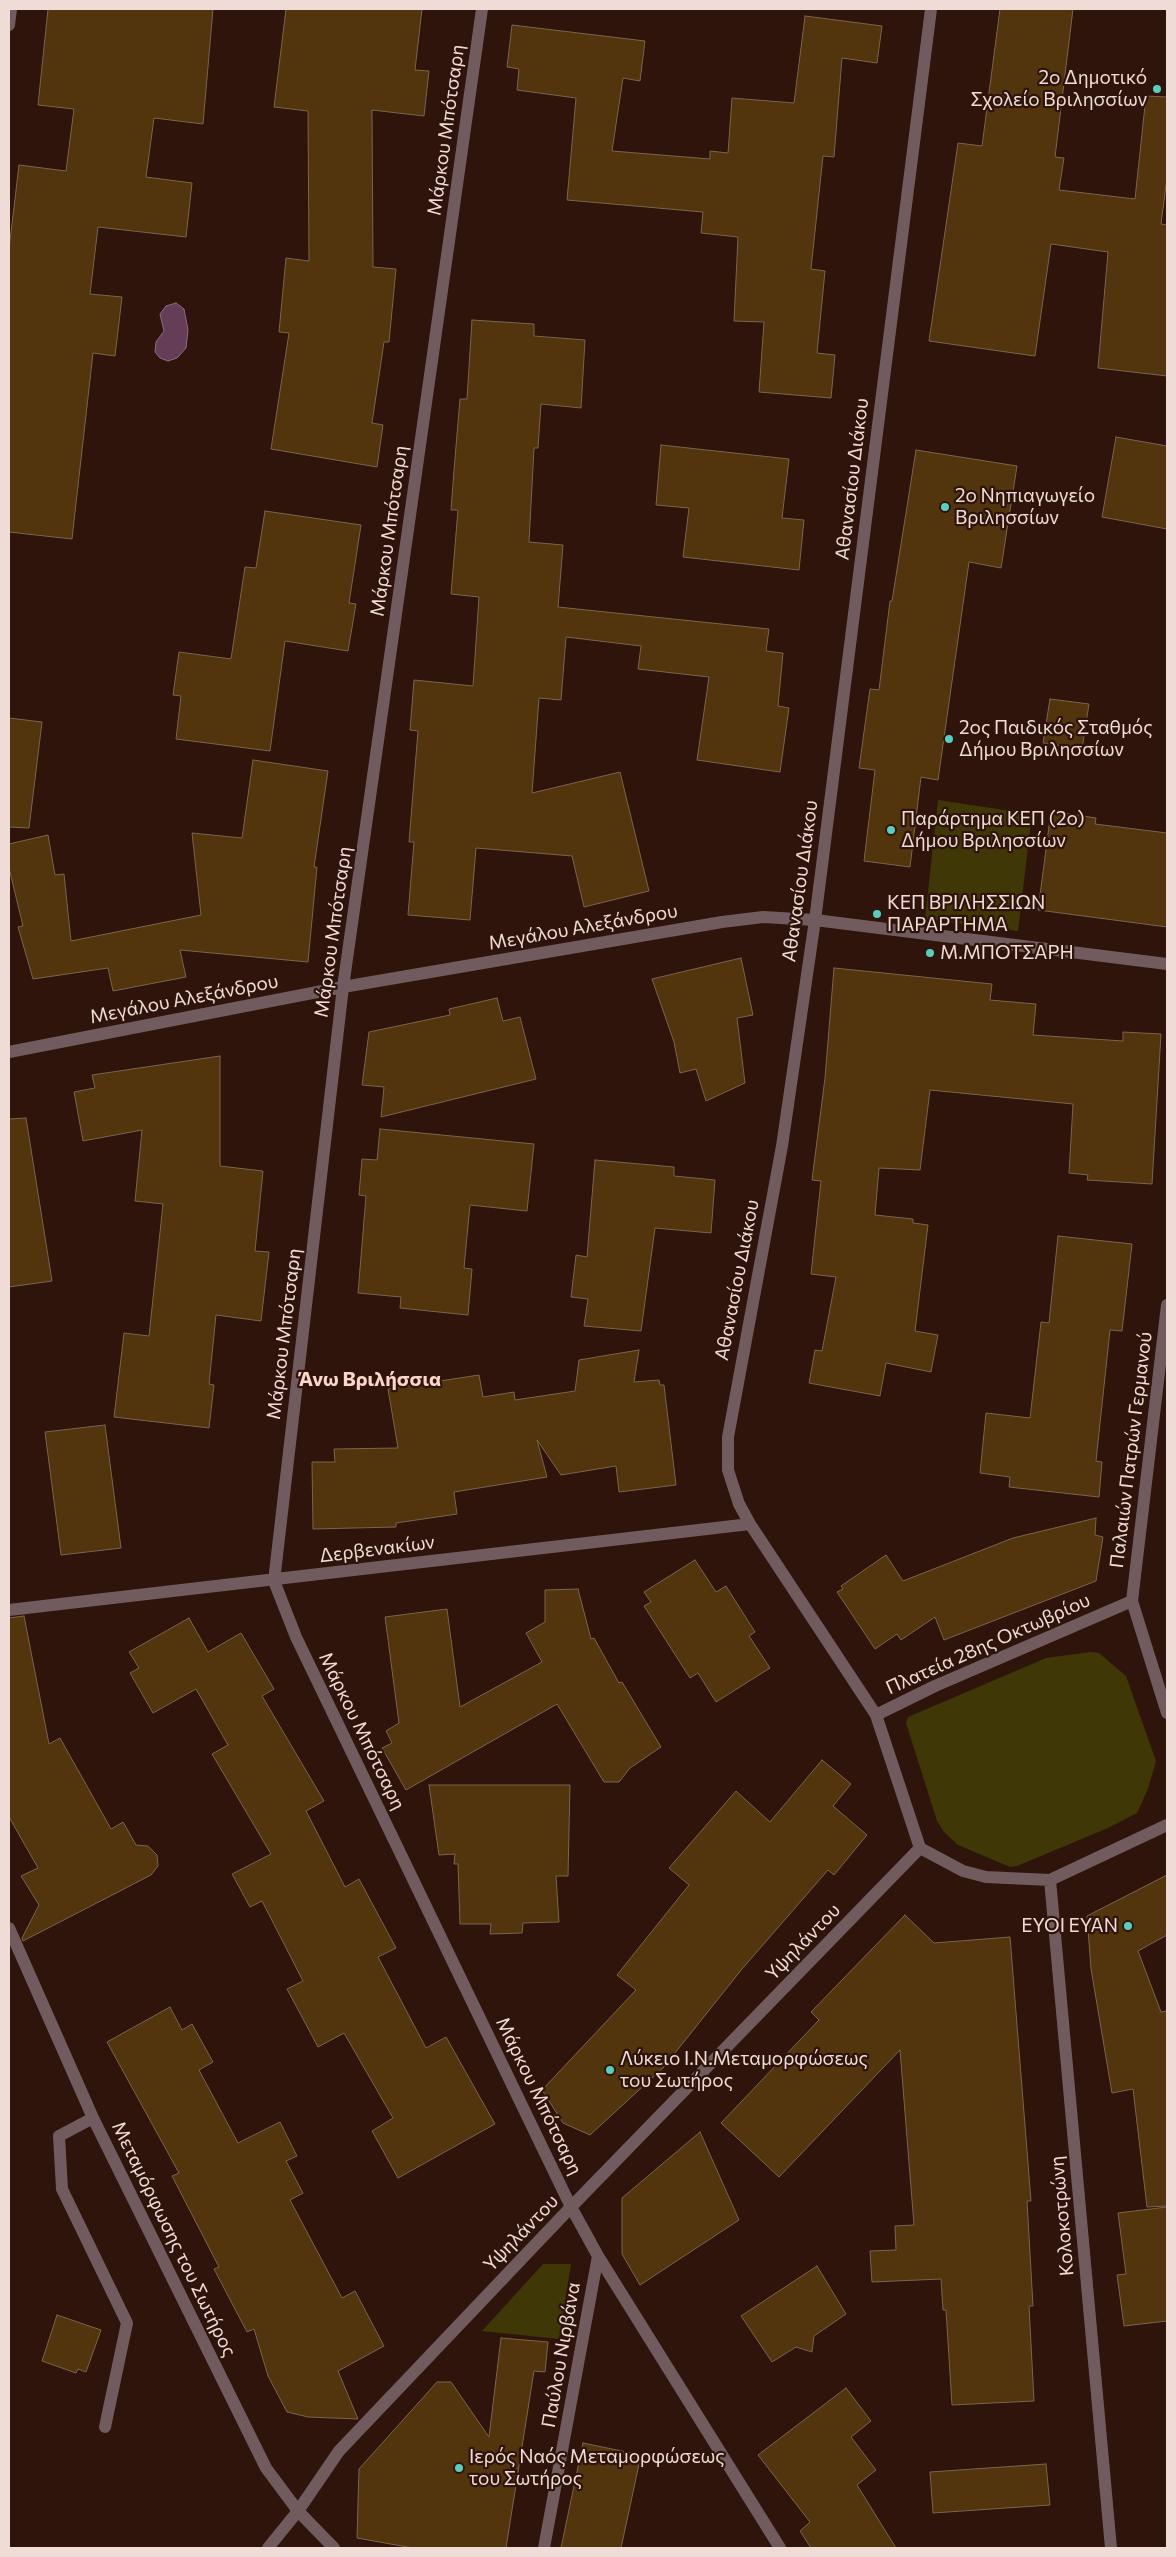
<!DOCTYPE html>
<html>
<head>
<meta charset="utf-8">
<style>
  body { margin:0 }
  #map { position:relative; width:1176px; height:2557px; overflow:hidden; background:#2e140b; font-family:Commissioner,sans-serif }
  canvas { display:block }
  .frame { position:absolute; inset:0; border:10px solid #efdcd6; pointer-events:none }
</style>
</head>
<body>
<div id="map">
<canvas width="1176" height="2557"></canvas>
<div class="frame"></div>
</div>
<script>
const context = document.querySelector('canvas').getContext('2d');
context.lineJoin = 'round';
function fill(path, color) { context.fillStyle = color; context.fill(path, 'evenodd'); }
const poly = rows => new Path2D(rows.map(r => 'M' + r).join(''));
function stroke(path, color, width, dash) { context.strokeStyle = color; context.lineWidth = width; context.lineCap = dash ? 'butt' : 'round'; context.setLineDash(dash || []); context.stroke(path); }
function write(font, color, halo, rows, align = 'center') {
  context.font = font + ' Commissioner,sans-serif'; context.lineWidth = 4.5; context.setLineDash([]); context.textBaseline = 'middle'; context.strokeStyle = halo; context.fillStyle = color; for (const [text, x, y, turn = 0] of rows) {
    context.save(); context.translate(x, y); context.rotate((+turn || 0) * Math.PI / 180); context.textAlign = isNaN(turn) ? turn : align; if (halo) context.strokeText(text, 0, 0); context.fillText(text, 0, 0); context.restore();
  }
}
fill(poly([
  [938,800,1032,814,1018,931,925,919],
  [1090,1652,1099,1653,1126,1676,1156,1761,1148,1789,1137,1813,1108,1828,1017,1866,1010,1867,958,1845,944,1832,937,1821,906,1723,908,1717,1046,1658],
  [543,2264,571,2264,559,2339,482,2331]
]), '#403707');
const water = poly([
  [176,303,184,309,188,330,186,348,177,358,168,361,160,358,155,352,156,342,164,331,160,314,166,306,176,303]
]);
fill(water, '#653d57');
stroke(water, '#8e6d7d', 1);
const building = poly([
  [48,9,213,9,203,124,154,118,146,177,192,183,186,237,98,227,90,294,122,297,115,356,93,353,72,539,9,532,9,249,19,165,66,171,74,109,38,105,48,9],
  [286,9,422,9,415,70,429,71,424,116,372,110,373,267,396,269,389,342,384,342,372,423,383,425,377,467,271,449,289,333,279,332,286,258,309,261,308,111,274,107,286,9],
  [1000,9,1073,9,1055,157,1064,158,1059,190,1135,199,1146,96,1167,97,1167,178,1161,224,1167,225,1167,376,1098,368,1108,252,1051,244,1035,356,929,341,958,143,982,146,1000,9],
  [805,16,882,26,877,63,842,58,834,157,823,156,811,269,825,271,817,353,835,355,831,398,759,392,764,322,734,321,738,237,701,233,703,212,567,200,576,98,517,90,519,69,507,67,512,25,645,41,640,81,623,78,612,151,710,159,710,151,728,153,732,98,794,103,805,16],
  [472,320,534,324,534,336,585,340,581,408,541,404,538,448,534,448,529,542,563,545,558,607,769,629,766,651,783,653,778,706,789,708,780,772,697,760,709,677,638,669,641,646,566,637,561,700,539,698,532,793,620,772,649,891,584,907,572,856,476,848,470,920,408,915,414,842,409,842,418,731,410,730,414,680,473,686,479,597,451,594,458,510,451,510,454,470,460,399,467,399,472,320],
  [1116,437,1167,446,1167,529,1102,517,1116,437],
  [661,445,789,459,782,518,804,520,799,570,683,557,689,508,656,505,661,445],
  [916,450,1017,466,1001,568,969,562,938,780,921,777,910,867,864,861,875,770,859,768,870,689,879,690,890,601,892,601,916,450],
  [265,511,361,525,349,603,356,604,348,651,285,641,270,751,176,739,181,696,173,695,179,652,231,659,245,567,256,568,265,511],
  [1050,699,1089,704,1082,749,1043,743,1050,699],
  [9,718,42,722,29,828,9,827,9,718],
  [253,760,328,771,314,867,317,867,308,962,180,950,186,977,113,991,108,968,33,979,18,927,23,926,9,868,9,844,48,835,55,875,64,874,71,941,201,915,192,833,242,838,253,760],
  [1051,811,1096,818,1095,824,1167,833,1167,927,1038,910,1051,811],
  [741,958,753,1015,737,1018,745,1083,706,1101,696,1069,680,1073,674,1042,652,979,741,958],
  [834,968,992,984,990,1000,1036,1004,1033,1035,1123,1041,1123,1032,1161,1034,1152,1184,1087,1180,1088,1175,1069,1173,1073,1104,930,1090,920,1170,879,1168,875,1215,913,1219,913,1223,928,1225,915,1331,938,1335,931,1372,886,1363,880,1396,809,1383,815,1350,822,1351,836,1277,811,1274,821,1181,812,1180,825,1078,834,968],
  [497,998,503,1021,520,1017,536,1079,381,1117,384,1087,362,1085,369,1032,450,1015,449,1009,497,998],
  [220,1056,220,1166,263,1171,255,1251,269,1252,261,1321,216,1315,209,1384,214,1385,209,1428,114,1417,124,1333,149,1336,163,1204,135,1201,142,1130,83,1141,74,1092,95,1088,92,1075,220,1056],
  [26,1118,52,1281,9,1287,9,1119,26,1118],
  [380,1129,534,1144,527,1211,470,1205,464,1268,472,1269,468,1315,400,1308,401,1297,358,1293,366,1196,359,1195,362,1159,377,1160,380,1129],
  [595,1160,674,1167,674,1176,715,1180,711,1233,655,1228,641,1331,584,1326,588,1299,571,1297,576,1255,587,1257,595,1160],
  [1058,1236,1132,1244,1122,1331,1110,1330,1096,1461,1102,1462,1099,1497,1009,1487,1010,1477,980,1473,986,1413,1030,1418,1041,1322,1049,1323,1058,1236],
  [639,1350,634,1382,659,1380,660,1385,664,1385,676,1485,619,1492,616,1466,561,1475,537,1440,547,1477,454,1492,457,1514,396,1523,396,1527,313,1529,312,1462,335,1462,334,1449,398,1448,388,1389,479,1375,483,1397,514,1392,515,1400,575,1391,579,1360,639,1350],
  [105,1425,121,1548,61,1555,45,1432,105,1425],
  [1096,1518,1095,1535,1103,1537,1096,1581,944,1640,935,1617,901,1640,897,1634,875,1649,837,1592,843,1589,841,1586,886,1555,903,1581,1013,1538,1096,1518],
  [695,1560,716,1592,726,1586,755,1632,749,1636,770,1668,716,1702,698,1673,690,1678,644,1606,651,1602,644,1592,695,1560],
  [578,1589,591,1639,594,1638,619,1683,622,1682,661,1747,630,1768,619,1782,604,1782,557,1704,406,1790,382,1748,392,1743,386,1731,399,1723,385,1617,447,1609,460,1707,542,1662,526,1633,545,1622,545,1590,578,1589],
  [24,1616,49,1744,60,1738,111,1829,123,1822,136,1845,148,1846,157,1855,158,1866,151,1875,23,1941,22,1938,39,1905,21,1876,38,1868,9,1817,9,1618,24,1616],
  [189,1618,208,1652,241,1633,274,1689,262,1696,324,1801,306,1811,345,1887,359,1879,396,1948,378,1957,426,2048,446,2037,495,2124,398,2178,372,2131,393,2118,344,2033,318,2047,287,1989,303,1981,262,1901,250,1907,232,1874,271,1854,212,1754,228,1745,196,1689,153,1713,130,1673,139,1668,129,1652,189,1618],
  [822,1760,851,1784,833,1806,867,1835,834,1875,828,1870,742,1969,663,2068,590,2135,563,2123,542,2090,636,1990,617,1975,689,1885,669,1868,736,1791,770,1822,822,1760],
  [429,1785,570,1785,568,1876,556,1876,559,1922,523,1923,522,1933,490,1934,491,1924,460,1924,458,1864,454,1864,455,1854,439,1855,429,1785],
  [1167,1875,1167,1935,1138,1951,1161,2012,1167,2011,1167,2206,1147,2207,1133,2089,1112,2093,1091,1969,1087,1916,1167,1875],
  [905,1915,934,1943,1010,1937,1031,2201,1027,2201,1033,2306,1029,2306,1034,2401,952,2405,946,2310,943,2310,941,2279,872,2282,870,2251,896,2250,895,2226,914,2225,900,2050,779,2177,721,2123,819,2020,811,2012,905,1915],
  [170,2007,182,2030,192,2024,213,2062,199,2070,238,2143,280,2122,297,2156,286,2161,303,2193,290,2200,342,2298,355,2291,384,2346,338,2371,358,2419,308,2417,287,2412,268,2376,254,2329,247,2332,214,2269,219,2267,172,2176,179,2173,107,2042,170,2007],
  [700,2132,739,2220,640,2285,622,2254,622,2198,700,2132],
  [1167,2207,1167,2321,1124,2326,1117,2275,1126,2274,1118,2213,1167,2207],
  [817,2266,846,2314,814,2336,812,2352,796,2347,772,2362,741,2316,817,2266],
  [57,2315,101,2330,86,2372,78,2369,76,2373,42,2361,57,2315],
  [501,2338,548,2342,545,2372,534,2371,506,2548,413,2548,357,2538,359,2469,437,2382,451,2382,489,2437,501,2338],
  [846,2388,871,2421,851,2437,876,2470,857,2485,896,2548,811,2548,800,2531,810,2522,758,2455,846,2388],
  [583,2443,641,2455,621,2548,561,2548,583,2443],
  [1046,2464,1050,2505,933,2513,930,2472,1046,2464]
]);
fill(building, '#52340d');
stroke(building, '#7b654d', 1);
stroke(poly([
  [482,9,343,987,274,1581,296,1637,571,2207,598,2256,780,2548],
  [931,9,815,920,782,1146,728,1437,728,1470,739,1504,750,1524,876,1715,920,1848,963,1871,986,1877,1050,1880,1167,1825],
  [9,25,11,9],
  [9,1052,343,987,722,922,763,917,815,920,1167,964],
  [1132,1601,1167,1305],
  [9,1610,750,1524],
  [876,1715,935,1686,1132,1601,1167,1713],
  [1050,1880,1111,2548],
  [9,1928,93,2118,266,2468,298,2511,334,2548],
  [93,2118,59,2136,62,2189,127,2323,105,2427],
  [268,2548,298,2511,339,2451,571,2207,920,1848],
  [544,2548,598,2256]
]), '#725b5e', 12);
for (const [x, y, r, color] of [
  [1157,89,5,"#58cec1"],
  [945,507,5,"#58cec1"],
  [949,739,5,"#58cec1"],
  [891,830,5,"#58cec1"],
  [877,914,5,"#58cec1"],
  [930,953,5,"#58cec1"],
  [1128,1926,5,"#58cec1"],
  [610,2070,5,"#58cec1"],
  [459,2468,5,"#58cec1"]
]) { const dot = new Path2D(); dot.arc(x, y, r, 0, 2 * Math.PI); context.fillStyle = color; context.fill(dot); stroke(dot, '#2e140b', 2); }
write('19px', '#efdcd6', '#2e140b', [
  ["2ο Δημοτικό",1147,78,"right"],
  ["Σχολείο Βριλησσίων",1147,100,"right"],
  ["2ο Νηπιαγωγείο",955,496],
  ["Βριλησσίων",955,518],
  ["2ος Παιδικός Σταθμός",959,728],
  ["Δήμου Βριλησσίων",959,750],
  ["Παράρτημα ΚΕΠ (2o)",901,819],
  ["Δήμου Βριλησσίων",901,841],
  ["ΚΕΠ ΒΡΙΛΗΣΣΙΩΝ",887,903],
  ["ΠΑΡΑΡΤΗΜΑ",887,925],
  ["Μ.ΜΠΟΤΣΑΡΗ",940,953],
  ["ΕΥΟΙ ΕΥΑΝ",1118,1926,"right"],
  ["Λύκειο Ι.Ν.Μεταμορφώσεως",620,2059],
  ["του Σωτήρος",620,2081],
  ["Ιερός Ναός Μεταμορφώσεως",469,2457],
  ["του Σωτήρος",469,2479]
], 'left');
write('19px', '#efdcd6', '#2e140b', [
  ["Μάρκου Μπότσαρη",446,130,-82],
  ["Αθανασίου Διάκου",852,479,-83],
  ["Μάρκου Μπότσαρη",389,531,-82],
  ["Αθανασίου Διάκου",800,881,-82],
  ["Μεγάλου Αλεξάνδρου",583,927,-10],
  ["Μάρκου Μπότσαρη",333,932,-82],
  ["Μεγάλου Αλεξάνδρου",184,999,-11],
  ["Αθανασίου Διάκου",737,1280,-79],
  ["Μάρκου Μπότσαρη",284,1334,-83],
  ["Παλαιών Πατρών Γερμανού",1131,1450,-83],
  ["Δερβενακίων",377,1549,-7],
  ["Πλατεία 28ης Οκτωβρίου",988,1644,-24],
  ["Μάρκου Μπότσαρη",362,1731,64],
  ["Υψηλάντου",803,1942,-46],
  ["Μάρκου Μπότσαρη",539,2096,64],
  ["Κολοκοτρώνη",1062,2216,-95],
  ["Υψηλάντου",521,2233,-46],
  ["Μεταμόρφωσης του Σωτήρος",174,2239,64],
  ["Παύλου Νιρβάνα",561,2355,-80]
]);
write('bold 20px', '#fcd6c9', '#2e140b', [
  ["Άνω Βριλήσσια",370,1379]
]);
</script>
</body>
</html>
